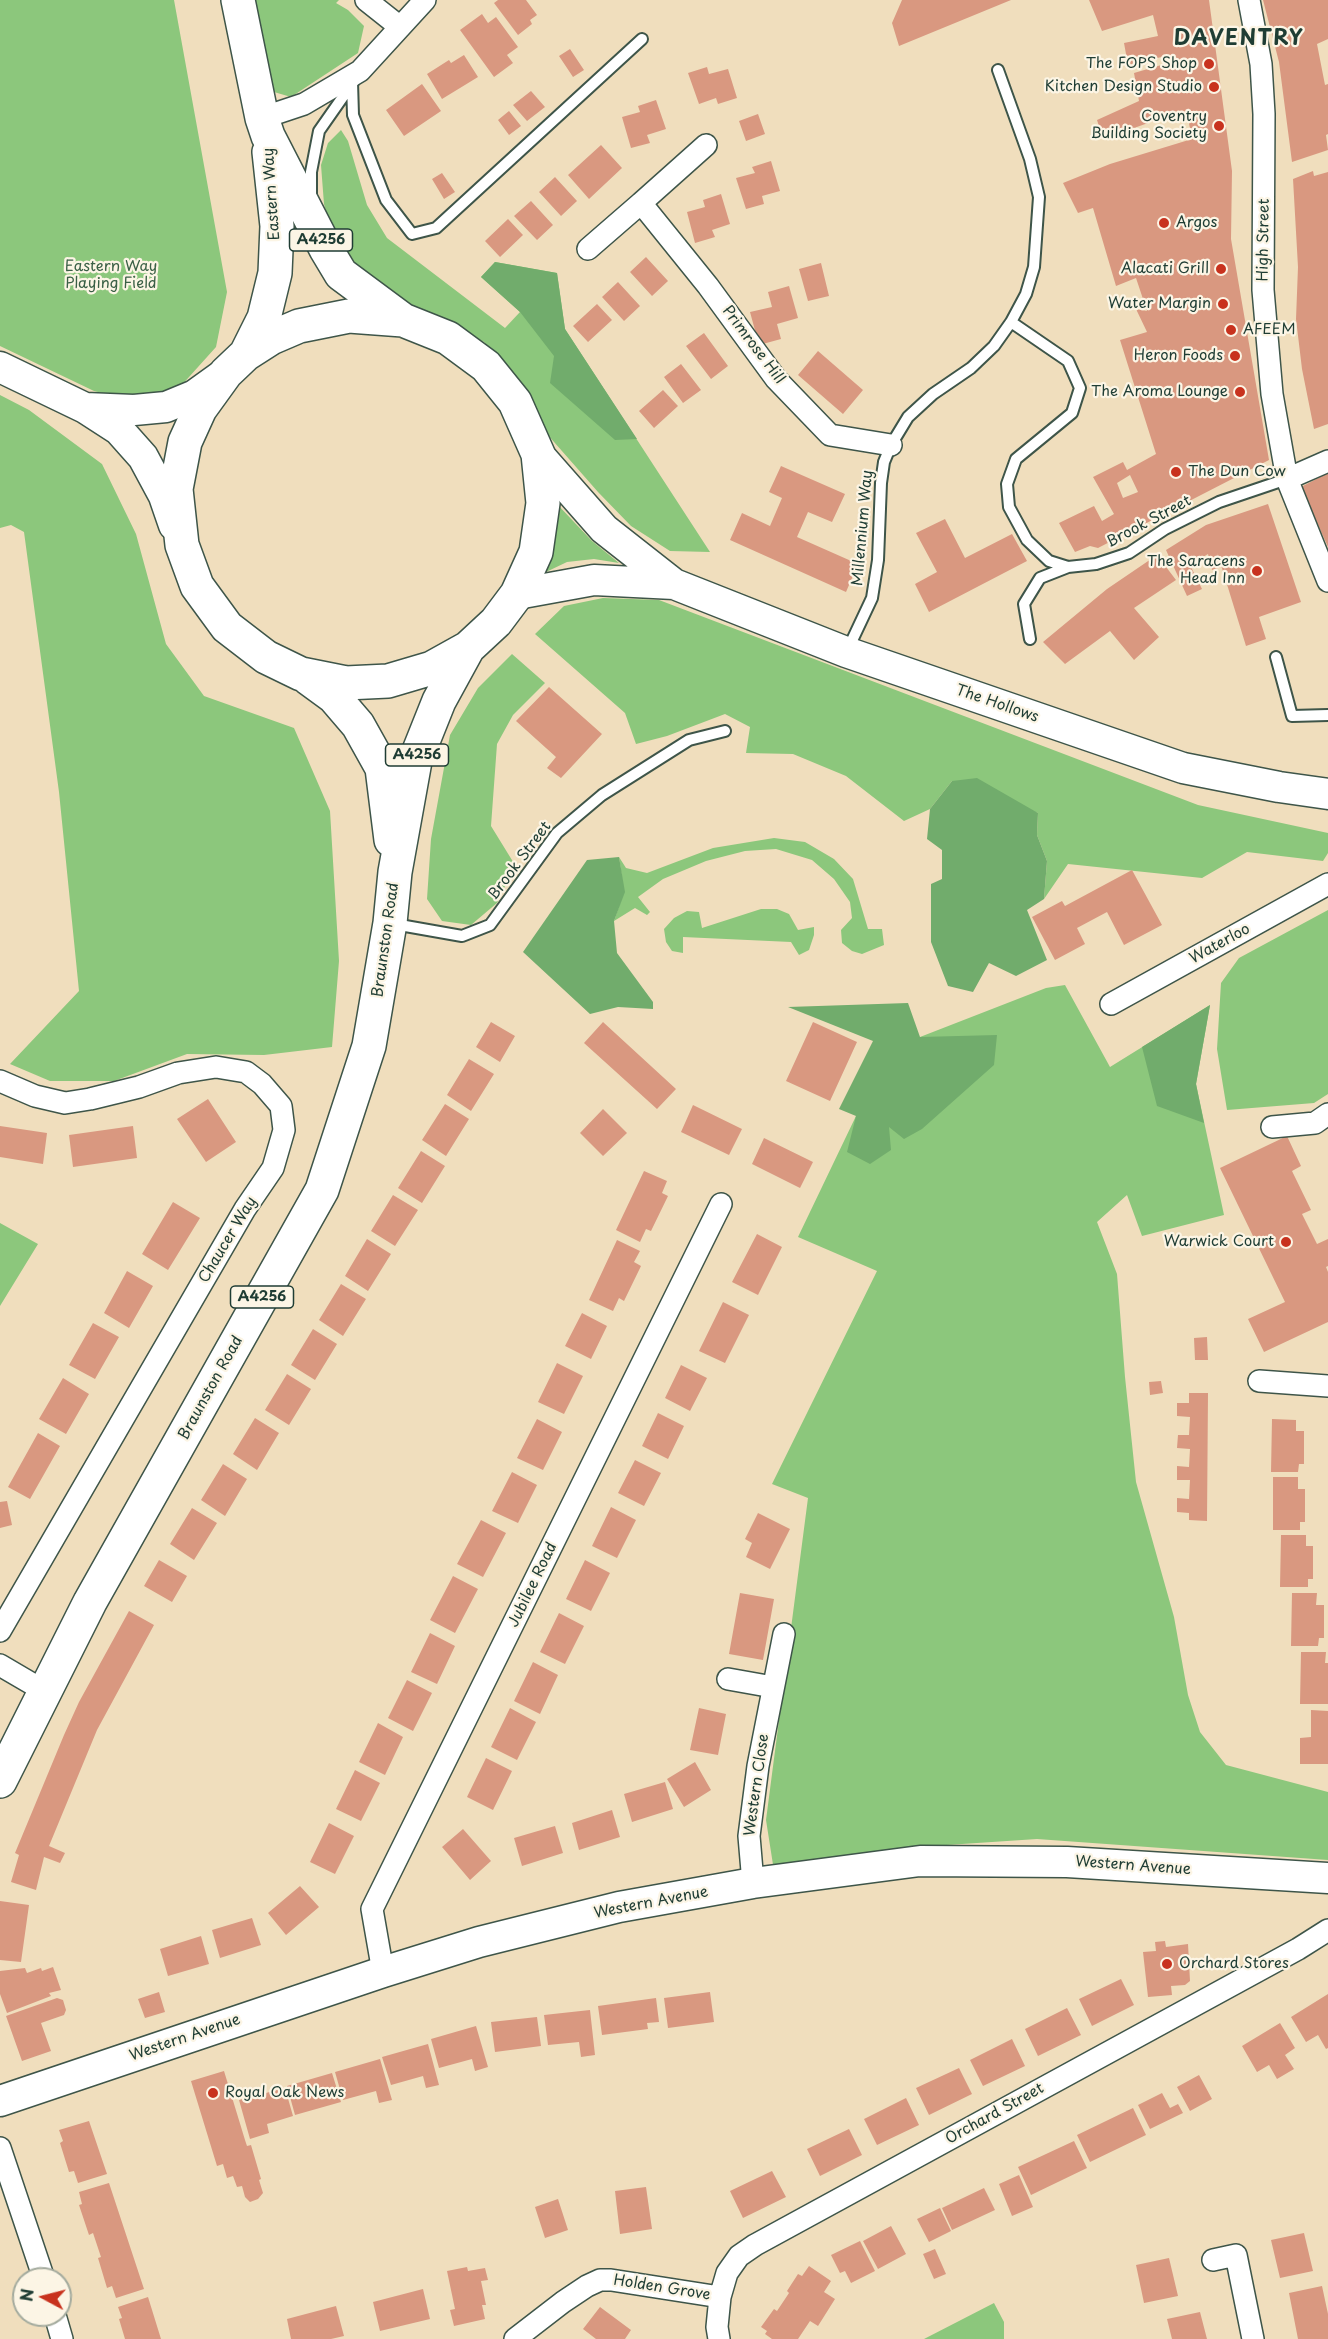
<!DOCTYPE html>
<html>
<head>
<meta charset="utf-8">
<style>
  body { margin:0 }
  #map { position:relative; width:1328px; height:2339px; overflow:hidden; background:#f0debd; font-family:"Playpen Sans",sans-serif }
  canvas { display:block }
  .north { position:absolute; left:12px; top:2267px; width:60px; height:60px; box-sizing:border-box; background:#fcf5e5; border:2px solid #a4ab9e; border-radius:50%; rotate:277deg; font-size:16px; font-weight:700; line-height:24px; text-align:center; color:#1f3d34 }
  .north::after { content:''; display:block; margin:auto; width:21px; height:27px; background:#c8321e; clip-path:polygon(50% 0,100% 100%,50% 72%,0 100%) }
</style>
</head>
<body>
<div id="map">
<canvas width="1328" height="2339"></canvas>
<div class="north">N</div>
</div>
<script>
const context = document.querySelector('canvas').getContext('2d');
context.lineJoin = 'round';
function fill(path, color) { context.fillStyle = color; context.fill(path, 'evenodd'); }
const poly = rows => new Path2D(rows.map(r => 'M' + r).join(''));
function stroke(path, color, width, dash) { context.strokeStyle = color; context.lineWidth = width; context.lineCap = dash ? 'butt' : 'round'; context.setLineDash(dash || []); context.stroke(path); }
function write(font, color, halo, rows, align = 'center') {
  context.font = font + ' "Playpen Sans",sans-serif'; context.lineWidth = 4.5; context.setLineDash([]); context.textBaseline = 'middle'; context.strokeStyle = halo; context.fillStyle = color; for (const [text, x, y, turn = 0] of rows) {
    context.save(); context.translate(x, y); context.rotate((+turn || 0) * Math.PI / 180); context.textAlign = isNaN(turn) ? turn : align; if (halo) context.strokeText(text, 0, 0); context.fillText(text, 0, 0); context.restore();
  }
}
fill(poly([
  [0,0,174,0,227,292,216,347,180,387,136,402,94,391,0,346],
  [247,0,339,0,336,3,348,10,364,26,358,53,291,97,274,92,262,74],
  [341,130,348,141,367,205,387,238,505,328,520,312,481,277,495,262,557,273,565,329,710,552,670,551,631,526,598,492,547,434,520,385,484,342,362,281,335,245,324,204,321,165,328,143],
  [0,395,29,410,102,464,136,534,166,644,204,696,294,728,330,811,339,961,332,1047,264,1055,187,1054,114,1081,50,1081,10,1064,79,991,59,792,24,532,11,525,0,528],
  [557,504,592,541,619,563,594,559,567,562,546,572,554,542],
  [603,598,659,600,1198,805,1328,833,1328,853,1323,861,1247,852,1202,878,1068,864,1044,899,1047,861,1037,835,1038,813,952,781,930,809,904,821,846,776,793,754,746,753,750,727,725,714,667,736,636,744,625,713,535,634,564,606],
  [512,654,545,683,513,715,497,744,491,826,515,865,497,903,471,925,442,921,427,899,431,839,450,735,478,688],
  [774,838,805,842,834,859,853,879,868,929,882,929,884,945,862,954,852,951,842,943,841,930,852,918,850,902,834,879,812,860,776,849,745,851,706,861,663,879,638,897,650,912,647,915,635,908,614,921,624,892,619,857,626,868,647,873,713,848],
  [761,909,777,909,789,914,798,930,814,927,814,935,809,950,799,955,791,942,683,937,683,953,672,951,666,942,664,929,674,918,687,911,699,912,702,928],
  [1328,910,1328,1094,1314,1103,1227,1110,1217,1049,1221,983,1239,958],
  [1065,985,1110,1067,1210,1005,1196,1084,1224,1215,1142,1236,1127,1195,1097,1222,1117,1274,1125,1377,1136,1482,1174,1617,1188,1695,1200,1732,1226,1765,1328,1792,1328,1860,1037,1839,917,1847,774,1871,766,1820,808,1498,772,1484,877,1271,798,1237,856,1116,920,1037,1046,988],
  [0,1223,38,1244,0,1306],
  [994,2303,1004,2322,1004,2339,924,2339]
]), '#8cc77c');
fill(poly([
  [495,262,557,273,565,329,637,439,615,440,550,383,554,356,520,312,481,277],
  [977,778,1038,813,1037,835,1047,861,1044,899,1027,910,1047,960,1016,976,989,963,973,992,948,986,931,942,931,884,942,879,942,850,927,839,930,809,952,781],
  [619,857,625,892,614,921,617,953,653,1002,653,1009,618,1007,590,1014,523,952,587,860],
  [908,1003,920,1037,997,1035,994,1065,922,1129,904,1139,889,1127,891,1150,870,1164,847,1152,856,1116,839,1109,873,1041,788,1007],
  [1210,1005,1196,1084,1204,1123,1157,1106,1142,1047]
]), '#71ac6c');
fill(poly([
  [498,0,526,0,537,15,530,20,532,24,518,35,494,3],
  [902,0,1011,0,899,46,892,23],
  [1089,0,1209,0,1232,171,1231,239,1269,460,1098,548,1090,546,1075,552,1059,523,1094,506,1102,521,1114,514,1093,477,1123,462,1127,470,1156,454,1120,340,1147,332,1136,309,1147,311,1136,278,1116,286,1093,208,1078,213,1063,183,1110,164,1192,139,1187,113,1165,117,1103,139,1097,120,1139,101,1134,73,1175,61,1170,55,1128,65,1124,43,1158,36,1153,15,1102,31],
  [1130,475,1138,492,1123,498,1117,483],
  [1263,0,1328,0,1328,39,1317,44,1325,85,1328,84,1328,134,1326,135,1328,150,1292,162,1279,62],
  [482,14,488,23,496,17,518,47,507,55,513,63,494,77,460,30],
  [570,49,584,70,573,77,559,56],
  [464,55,478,77,442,99,427,74,449,60,451,63],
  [707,67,709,74,728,69,737,98,718,104,716,98,699,104,688,73],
  [422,84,441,111,404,136,386,110],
  [531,91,545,107,527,121,513,105],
  [656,100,666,129,647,135,650,143,631,148,622,117,640,112,638,106],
  [509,111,521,126,509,135,498,120],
  [758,114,765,134,746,141,739,121],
  [601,145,622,168,589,199,568,175],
  [771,161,780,191,762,196,764,204,746,209,736,178,755,173,752,167],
  [1313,171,1314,176,1328,172,1328,424,1314,429,1302,369,1296,319,1298,267,1293,179],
  [442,173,455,192,444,199,432,179],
  [555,177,577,201,561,216,539,192],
  [721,194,730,224,712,230,715,237,695,243,687,212,705,207,703,200],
  [531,201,553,225,537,240,514,216],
  [508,219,523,235,500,257,485,241],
  [646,257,668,281,652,296,630,272],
  [821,263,829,296,808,301,799,269],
  [618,282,640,306,624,321,602,297],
  [789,286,798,318,777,324,781,339,759,345,750,312,772,307,768,292],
  [597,304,612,320,588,342,573,326],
  [704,333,728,366,711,379,686,346],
  [818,351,863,390,843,414,798,375],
  [681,364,701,390,683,403,664,377],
  [663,390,678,406,654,428,639,411],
  [781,466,845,494,832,522,808,512,797,537,858,564,846,592,730,540,742,513,770,526,782,498,769,492],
  [1328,473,1328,547,1301,487],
  [1268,504,1301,602,1259,617,1266,639,1246,646,1217,552,1221,567,1212,570,1208,554,1190,565,1202,589,1187,596,1166,550,1206,525],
  [945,519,965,558,1012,534,1027,561,929,612,915,584,937,572,916,533],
  [1157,555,1176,580,1134,608,1159,637,1134,660,1110,631,1065,664,1043,642,1107,589],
  [549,687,602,734,561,778,547,768,556,757,516,721],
  [1132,870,1162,925,1124,945,1107,912,1077,928,1085,944,1055,960,1032,917,1062,901,1065,906],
  [491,1022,515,1036,500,1062,476,1047],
  [603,1022,676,1089,657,1109,584,1043],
  [813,1022,857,1042,830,1101,786,1081],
  [469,1059,494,1074,471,1111,447,1095],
  [208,1099,236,1142,206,1162,177,1119],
  [445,1104,469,1119,446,1156,422,1140],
  [693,1105,742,1129,729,1155,681,1132],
  [603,1109,627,1133,603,1156,580,1133],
  [0,1126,47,1133,43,1164,0,1157],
  [133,1126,137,1158,73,1167,69,1135],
  [1287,1136,1301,1166,1292,1171,1311,1210,1302,1214,1317,1244,1328,1239,1328,1266,1326,1267,1328,1272,1328,1322,1264,1352,1248,1319,1285,1302,1220,1168],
  [764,1138,813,1162,800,1188,752,1164],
  [421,1151,445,1166,422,1203,398,1188],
  [644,1171,667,1181,662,1193,668,1196,651,1231,646,1229,640,1242,616,1230],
  [393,1195,418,1210,395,1246,371,1231],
  [173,1202,200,1218,168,1270,142,1254],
  [757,1234,782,1247,758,1295,732,1282],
  [367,1239,391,1254,368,1291,345,1276],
  [617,1240,640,1251,634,1262,641,1266,624,1301,619,1298,613,1311,589,1300],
  [127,1271,153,1286,129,1328,104,1313],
  [341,1284,366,1299,343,1336,319,1320],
  [723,1302,749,1315,725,1363,699,1351],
  [582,1313,607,1326,591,1359,565,1346],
  [93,1323,119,1337,95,1379,69,1365],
  [313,1329,337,1344,315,1380,291,1365],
  [1207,1337,1208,1360,1195,1360,1194,1338],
  [557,1363,583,1376,564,1414,538,1402],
  [681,1365,707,1378,690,1411,665,1398],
  [287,1374,311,1389,289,1425,265,1410],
  [63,1378,89,1394,66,1434,39,1419],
  [1161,1381,1163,1393,1150,1395,1149,1382],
  [1189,1393,1208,1393,1207,1521,1189,1520,1189,1513,1177,1512,1177,1498,1189,1499,1190,1480,1177,1480,1177,1466,1189,1467,1190,1449,1177,1448,1178,1435,1189,1435,1190,1417,1177,1416,1177,1403,1189,1403],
  [658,1413,684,1426,668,1459,642,1446],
  [255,1418,279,1433,257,1470,233,1454],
  [537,1419,562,1432,543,1470,517,1458],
  [1272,1419,1296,1420,1296,1431,1304,1431,1304,1464,1299,1464,1298,1472,1271,1472],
  [38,1433,60,1446,30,1499,8,1487],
  [635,1460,661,1473,644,1506,618,1493],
  [223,1464,247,1479,225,1516,201,1500],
  [512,1472,537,1485,518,1523,492,1511],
  [1273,1477,1298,1477,1298,1489,1305,1489,1305,1522,1300,1522,1300,1530,1273,1530],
  [7,1501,12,1525,0,1528,0,1502],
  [611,1507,636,1520,617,1558,592,1546],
  [192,1508,217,1523,194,1560,170,1544],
  [758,1513,790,1529,770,1569,746,1557,752,1543,745,1539],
  [481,1520,506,1533,483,1577,457,1564],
  [1281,1535,1306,1535,1306,1546,1313,1546,1313,1579,1308,1579,1308,1587,1280,1587],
  [159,1560,187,1576,172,1602,144,1586],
  [585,1560,610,1573,591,1611,566,1599],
  [453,1576,478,1589,455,1633,430,1620],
  [740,1593,774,1599,763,1660,729,1654],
  [1292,1593,1317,1593,1316,1605,1324,1605,1324,1638,1319,1638,1318,1646,1291,1646],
  [129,1611,154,1625,97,1730,49,1846,65,1853,60,1863,44,1857,36,1890,11,1882,19,1855,15,1853,64,1735,79,1702],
  [559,1613,584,1626,565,1664,540,1652],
  [430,1633,455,1646,437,1684,411,1672],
  [1301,1652,1326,1652,1325,1663,1328,1663,1328,1704,1300,1704],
  [533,1662,558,1675,540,1714,514,1701],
  [407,1680,432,1693,413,1731,388,1718],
  [510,1708,536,1722,517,1760,491,1747],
  [699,1708,726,1714,718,1755,690,1750],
  [1311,1710,1328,1711,1328,1764,1300,1764,1300,1738,1311,1737],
  [378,1723,403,1737,385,1775,359,1762],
  [486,1758,512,1771,493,1810,467,1797],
  [695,1762,711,1790,684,1807,667,1779],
  [355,1770,380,1783,361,1821,336,1809],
  [665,1782,673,1809,632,1822,624,1794],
  [612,1810,620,1837,579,1850,572,1823],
  [329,1823,354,1836,335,1874,310,1862],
  [555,1826,563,1853,522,1866,514,1838],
  [463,1829,491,1861,470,1880,442,1847],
  [300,1886,319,1907,286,1935,268,1913],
  [0,1901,29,1905,21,1962,0,1960],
  [252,1918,261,1945,220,1958,212,1930],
  [201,1936,209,1964,168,1976,160,1949],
  [1165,1941,1166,1947,1188,1944,1190,1981,1185,1985,1171,1986,1172,1995,1148,1997,1143,1952,1156,1951,1155,1942],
  [53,1967,61,1990,49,1993,51,1996,7,2013,0,1994,0,1971,25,1968,27,1973,41,1968,42,1971],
  [1121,1979,1134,2005,1092,2026,1079,1999],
  [159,1992,165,2012,145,2018,138,1999],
  [710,1992,714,2022,668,2028,664,1998],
  [1328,1994,1328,2048,1326,2049,1318,2035,1306,2042,1291,2017],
  [57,1998,63,2000,66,2010,64,2015,41,2023,51,2051,22,2061,6,2016],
  [656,1998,659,2022,647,2023,648,2029,602,2035,598,2006],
  [1067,2008,1081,2035,1038,2056,1025,2029],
  [590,2010,595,2055,581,2057,579,2042,548,2045,544,2015],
  [537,2017,541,2046,495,2052,491,2022],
  [1280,2023,1295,2048,1285,2055,1294,2069,1277,2079,1269,2065,1257,2072,1242,2046],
  [476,2026,488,2067,475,2071,472,2059,439,2068,431,2039],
  [1012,2039,1025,2066,983,2086,970,2060],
  [428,2044,439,2085,426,2088,423,2076,391,2085,382,2057],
  [380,2059,392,2100,379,2103,376,2091,343,2100,335,2072],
  [959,2068,972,2094,929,2115,916,2088],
  [224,2071,245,2140,247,2146,251,2145,261,2179,259,2180,263,2193,258,2199,250,2202,245,2197,242,2186,237,2187,233,2176,227,2178,223,2164,217,2166,191,2081],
  [332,2073,341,2102,295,2115,287,2086],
  [1199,2075,1212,2099,1190,2111,1177,2087],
  [285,2088,293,2116,267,2124,269,2133,250,2139,239,2100],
  [1162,2093,1170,2108,1178,2104,1183,2113,1150,2129,1138,2105],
  [906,2098,919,2125,877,2145,864,2119],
  [1133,2108,1146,2135,1090,2162,1077,2135],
  [89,2121,107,2174,78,2183,74,2171,69,2172,60,2143,63,2141,59,2130],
  [849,2129,862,2155,820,2176,807,2149],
  [1074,2141,1087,2168,1031,2195,1018,2167],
  [772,2171,786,2197,743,2218,730,2191],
  [1019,2175,1033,2207,1012,2216,999,2184],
  [109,2183,144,2289,116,2298,112,2286,107,2288,98,2258,101,2257,93,2233,89,2235,79,2205,82,2204,79,2192],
  [646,2187,652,2229,620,2234,615,2191],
  [984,2188,995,2210,952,2230,942,2208],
  [558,2199,568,2230,545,2238,535,2207],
  [940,2208,951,2231,929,2242,917,2219],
  [891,2226,906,2254,878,2269,863,2241],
  [1304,2233,1313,2271,1280,2278,1271,2240],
  [860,2241,875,2271,851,2283,845,2271,840,2273,831,2255],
  [935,2249,946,2274,934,2279,923,2254],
  [1169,2258,1178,2296,1144,2303,1136,2265],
  [809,2266,831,2281,824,2292,835,2299,818,2326,810,2321,798,2339,772,2339,765,2334,767,2331,761,2327,774,2309,777,2311,789,2293,787,2291,798,2274,802,2276],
  [467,2267,468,2271,485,2268,488,2280,481,2281,486,2305,482,2305,485,2319,454,2326,450,2310,455,2309,447,2271],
  [1322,2286,1328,2314,1328,2339,1298,2339,1289,2293],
  [423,2289,430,2319,380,2331,373,2302],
  [148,2297,161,2339,125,2339,119,2319,122,2318,118,2307],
  [336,2306,344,2336,331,2339,291,2339,287,2319],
  [600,2307,631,2330,625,2339,596,2339,583,2329],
  [1200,2312,1207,2339,1172,2339,1167,2319]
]), '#d99880');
const lane = poly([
  [352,82,353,115,386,200,412,234,436,228,642,39],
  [311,197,311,172,319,131,354,81],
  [1011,322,1068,361,1080,388,1072,413,1016,459,1007,484,1009,507,1027,540,1049,561,1068,567,1096,564,1129,553,1165,529,1219,502,1287,479],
  [1030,639,1024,604,1040,578,1068,567],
  [848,649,872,598,878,560,881,483,884,462,891,445,908,417,933,394,971,368,994,346,1011,322,1026,294,1034,267,1039,197,1030,159,998,70],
  [1276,657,1292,716,1328,715],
  [394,924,462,936,490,925,557,833,602,795,689,740,725,731]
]);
const street = poly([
  [366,0,400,27],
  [1249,0,1261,64,1264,114,1263,290,1272,394,1287,479,1328,581],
  [262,118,304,104,360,71,425,0],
  [706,145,641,203,708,286,776,379,830,435,891,445],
  [588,249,641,203],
  [1287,479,1328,461],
  [1111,1004,1328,884],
  [0,1081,35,1096,65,1103,90,1099,139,1087,178,1073,216,1067,246,1072,262,1084,281,1106,284,1130,273,1168,245,1209,0,1631],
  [1272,1127,1315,1123,1328,1114],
  [1259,1381,1328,1386],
  [0,1665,46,1692],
  [728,1679,773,1687],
  [753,1883,749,1836,758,1766,784,1634],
  [383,1972,372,1909,721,1204],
  [0,2148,44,2279],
  [1213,2260,1236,2255,1253,2339],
  [55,2315,62,2339],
  [515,2339,563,2302,587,2286,600,2280,611,2280,720,2297],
  [719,2339,717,2327,720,2297,727,2273,739,2256,755,2245,1298,1949,1328,1930]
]);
const secondary = poly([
  [0,367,85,408,119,430,143,457,164,496,174,525],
  [85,408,134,410,166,407,195,395,220,377],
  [538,454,604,529,674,584,846,652,1183,768,1279,787,1328,794],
  [517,594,594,580,674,584],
  [0,2101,383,1972,479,1942,619,1907,753,1883,920,1861,1067,1862,1328,1878]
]);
const primary = poly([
  [238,0,262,118,268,136,326,249,341,274,403,320],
  [246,354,264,318,275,273,277,226,269,152],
  [308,678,334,697,358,725,382,768,391,840],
  [0,1781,90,1602,322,1190,369,1046,390,923,395,872,415,761,439,701,468,648,496,622,517,594,536,552,543,503,538,454,515,402,486,366,448,338,403,320,349,316,299,326,271,338,246,354,226,373,200,409,185,442,176,489,182,545,197,586,227,627,266,657,301,674,346,683,388,681,432,668,468,648]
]);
stroke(lane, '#3e5549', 14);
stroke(street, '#3e5549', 24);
stroke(secondary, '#3e5549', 33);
stroke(primary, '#3e5549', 36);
stroke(lane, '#fff', 10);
stroke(street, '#fff', 21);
stroke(secondary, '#fff', 30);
stroke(primary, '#fff', 33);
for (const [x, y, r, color] of [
  [1209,64,6,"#c8321e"],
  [1214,87,6,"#c8321e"],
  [1219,126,6,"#c8321e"],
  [1164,223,6,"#c8321e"],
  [1221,269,6,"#c8321e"],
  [1223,304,6,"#c8321e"],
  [1231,330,6,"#c8321e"],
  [1235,356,6,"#c8321e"],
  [1240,392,6,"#c8321e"],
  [1176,472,6,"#c8321e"],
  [1257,571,6,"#c8321e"],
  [1286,1242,6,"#c8321e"],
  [1167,1964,6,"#c8321e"],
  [213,2093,6,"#c8321e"]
]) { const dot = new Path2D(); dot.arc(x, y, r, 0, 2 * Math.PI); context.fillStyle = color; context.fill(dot); stroke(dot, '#fcf5e5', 2); }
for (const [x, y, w] of [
  [321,240,63],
  [417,755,63],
  [262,1297,63]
]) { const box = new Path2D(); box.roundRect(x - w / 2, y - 11, w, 22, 4.5); context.fillStyle = '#fcf5e5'; context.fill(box); stroke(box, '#1f3d34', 1.5); }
write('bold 14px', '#1f3d34', null, [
  ["A4256",321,240],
  ["A4256",417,755],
  ["A4256",262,1297]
]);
write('15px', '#1f3d34', '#fcf5e5', [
  ["The FOPS Shop",1197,64],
  ["Kitchen Design Studio",1202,87],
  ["Coventry",1207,117],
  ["Building Society",1207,134],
  ["Argos",1176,223,"left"],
  ["Alacati Grill",1209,269],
  ["Water Margin",1211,304],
  ["AFEEM",1243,330,"left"],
  ["Heron Foods",1223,356],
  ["The Aroma Lounge",1228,392],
  ["The Dun Cow",1188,472,"left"],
  ["The Saracens",1245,562],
  ["Head Inn",1245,579],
  ["Warwick Court",1274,1242],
  ["Orchard Stores",1179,1964,"left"],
  ["Royal Oak News",225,2093,"left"]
], 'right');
write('15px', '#1f3d34', '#fcf5e5', [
  ["Eastern Way",272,194,-94],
  ["High Street",1264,240,-89],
  ["Primrose Hill",753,345,53],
  ["Brook Street",1149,522,-28],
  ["Millennium Way",863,528,-85],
  ["The Hollows",997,704,19],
  ["Brook Street",520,861,-53],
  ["Braunston Road",386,940,-82],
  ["Waterloo",1220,944,-29],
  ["Chaucer Way",228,1240,-59],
  ["Braunston Road",211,1388,-61],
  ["Jubilee Road",533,1585,-64],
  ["Western Close",757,1785,-82],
  ["Western Avenue",1133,1866,4],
  ["Western Avenue",651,1903,-11],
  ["Western Avenue",185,2038,-19],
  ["Orchard Street",995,2114,-29],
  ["Holden Grove",662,2288,9]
]);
write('15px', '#3a6046', '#fcf5e5', [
  ["Eastern Way",111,267],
  ["Playing Field",111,284]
]);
context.letterSpacing = '1.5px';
write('bold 21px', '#1f3d34', '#fcf5e5', [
  ["DAVENTRY",1239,39]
]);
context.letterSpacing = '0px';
</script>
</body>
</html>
